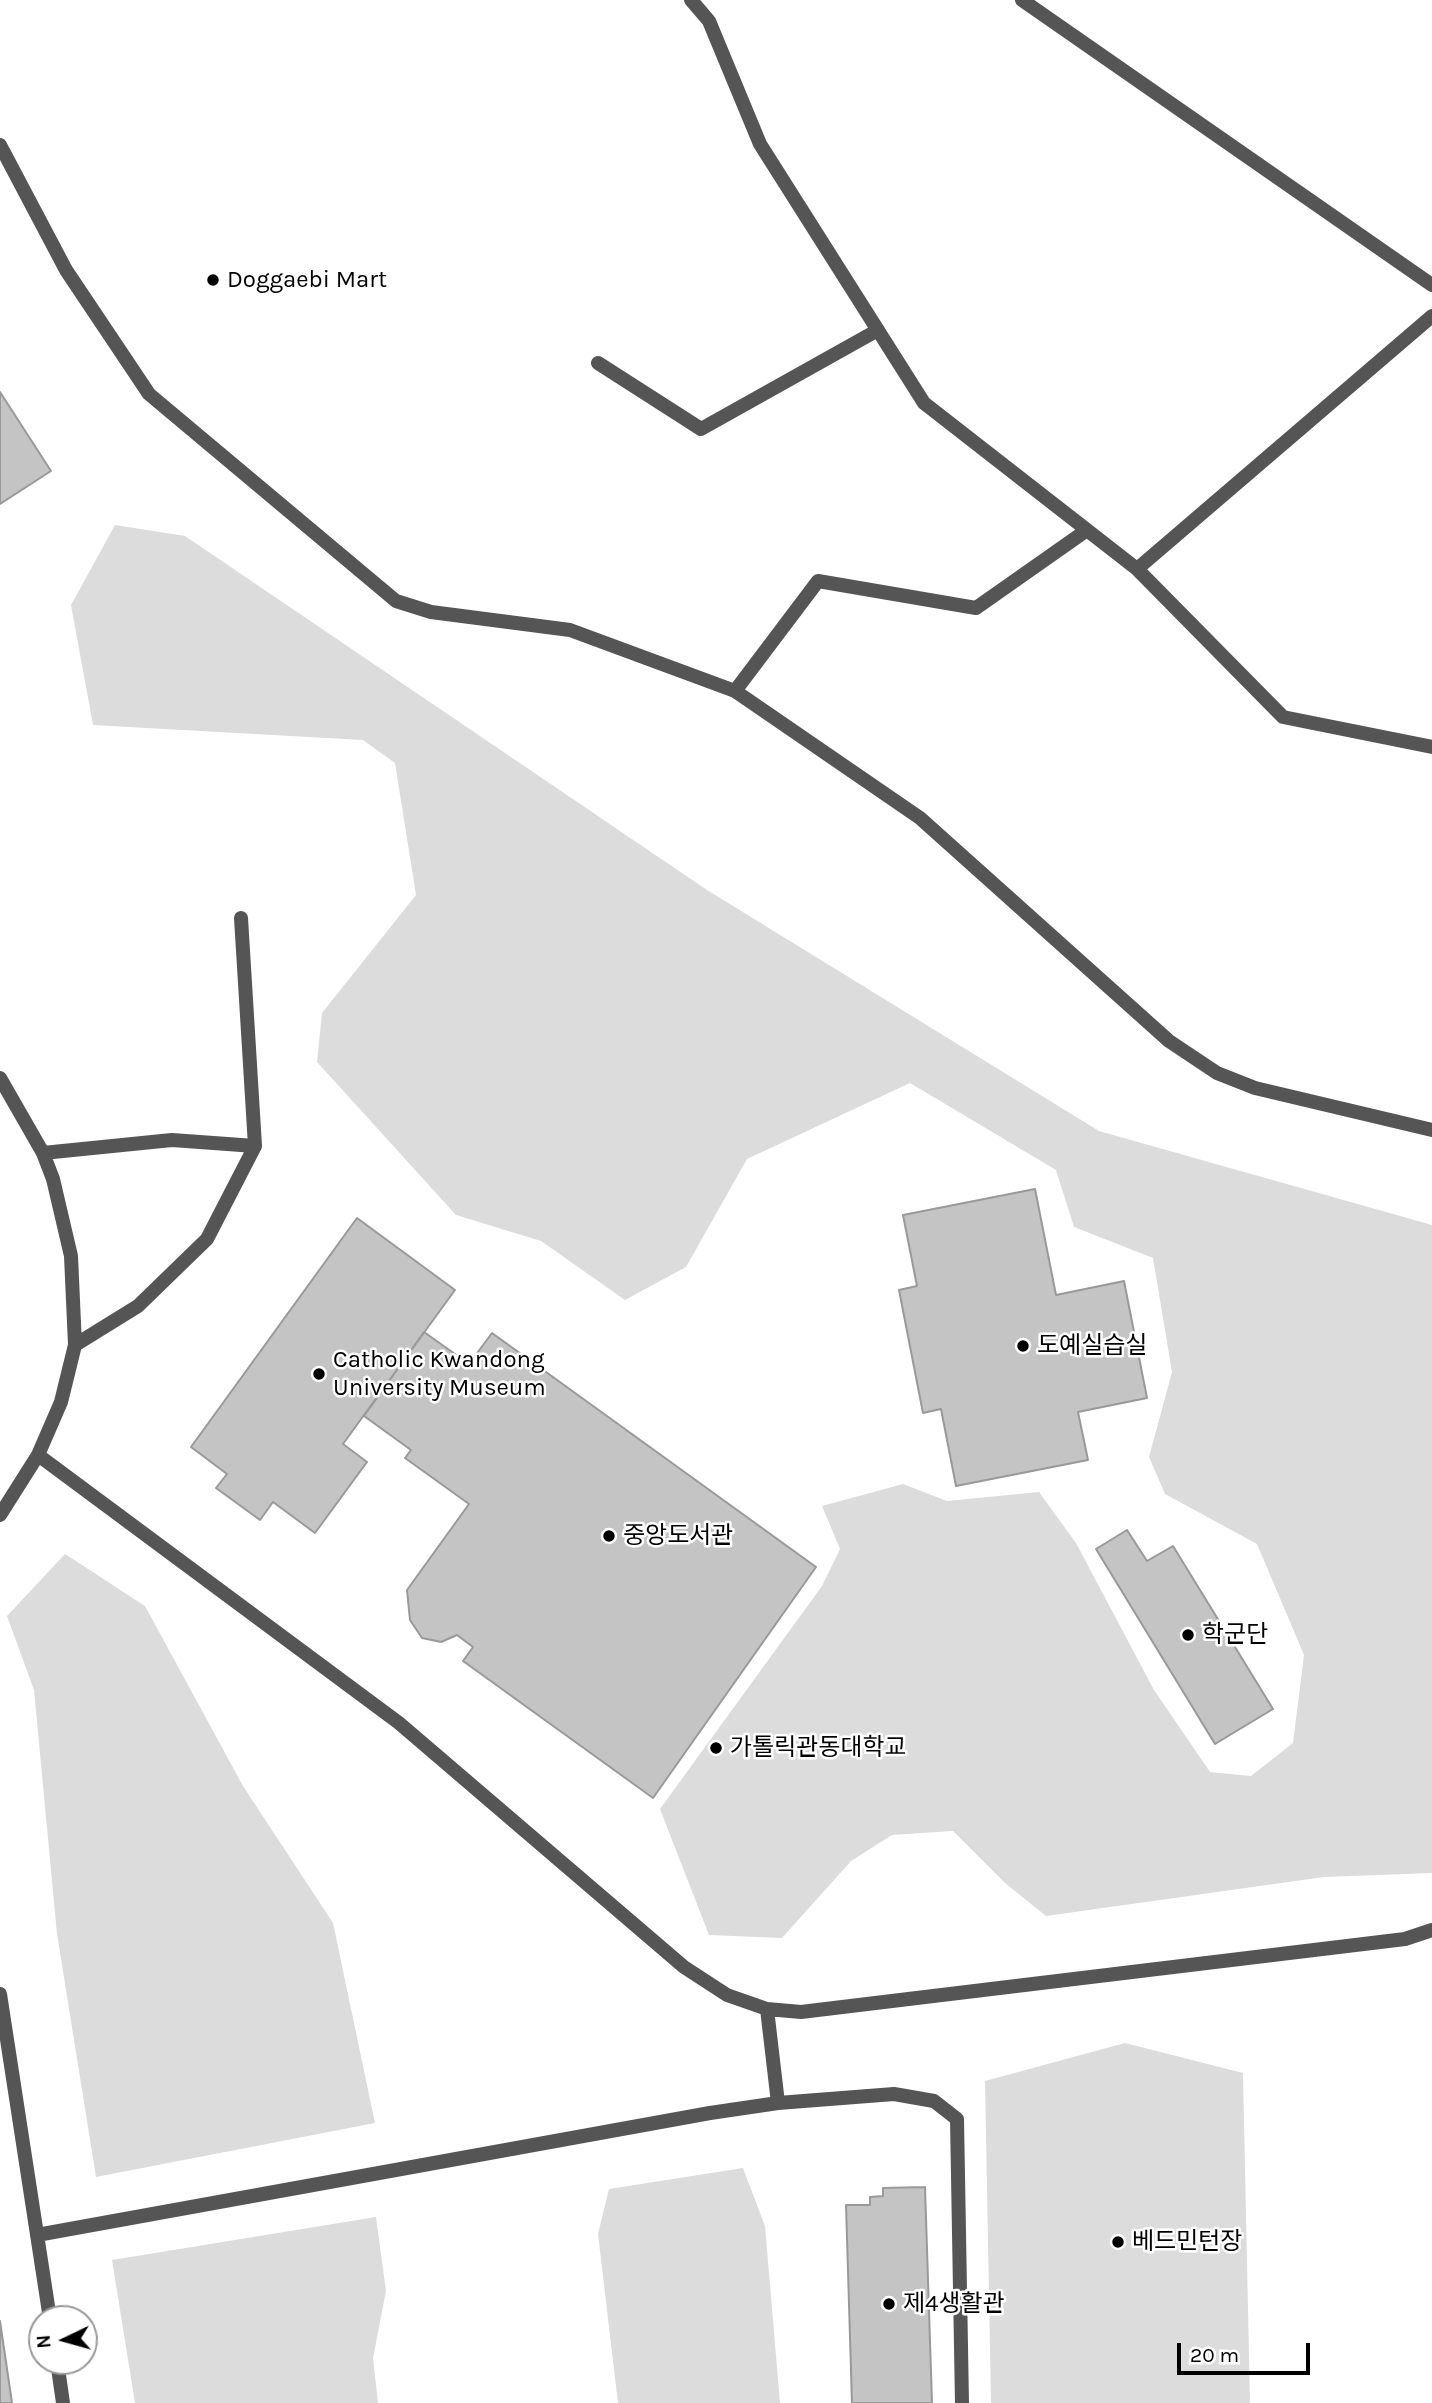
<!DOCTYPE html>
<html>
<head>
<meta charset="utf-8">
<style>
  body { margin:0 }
  #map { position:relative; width:1432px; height:2403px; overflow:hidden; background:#fff; font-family:Karla,sans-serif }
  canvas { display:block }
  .north { position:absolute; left:28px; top:2305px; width:70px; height:70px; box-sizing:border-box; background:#fff; border:2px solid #999; border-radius:50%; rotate:265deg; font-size:19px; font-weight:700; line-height:28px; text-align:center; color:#000 }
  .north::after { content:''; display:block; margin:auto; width:24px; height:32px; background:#000; clip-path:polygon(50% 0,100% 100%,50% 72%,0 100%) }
  .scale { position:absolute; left:1177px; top:2343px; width:133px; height:32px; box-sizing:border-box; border:4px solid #000; border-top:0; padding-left:9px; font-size:21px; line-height:24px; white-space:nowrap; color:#000; -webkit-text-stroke:5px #fff; paint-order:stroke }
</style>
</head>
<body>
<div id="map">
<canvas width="1432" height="2403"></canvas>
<div class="north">N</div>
<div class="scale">20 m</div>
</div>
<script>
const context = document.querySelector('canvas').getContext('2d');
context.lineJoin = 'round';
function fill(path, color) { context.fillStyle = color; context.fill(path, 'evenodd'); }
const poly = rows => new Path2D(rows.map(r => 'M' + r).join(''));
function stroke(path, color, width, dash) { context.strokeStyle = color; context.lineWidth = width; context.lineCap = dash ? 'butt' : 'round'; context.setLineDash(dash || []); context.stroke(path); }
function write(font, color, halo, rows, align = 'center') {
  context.font = font + ' Karla,"Noto Sans KR",sans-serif'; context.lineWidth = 5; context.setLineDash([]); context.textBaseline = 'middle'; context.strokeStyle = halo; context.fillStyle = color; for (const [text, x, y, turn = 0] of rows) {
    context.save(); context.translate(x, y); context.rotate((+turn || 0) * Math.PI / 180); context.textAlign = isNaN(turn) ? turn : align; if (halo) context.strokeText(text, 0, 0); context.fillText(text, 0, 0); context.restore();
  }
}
fill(poly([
  [115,525,185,536,707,890,1099,1131,1432,1225,1432,1873,1324,1877,1046,1916,1005,1883,953,1831,892,1835,851,1861,782,1938,709,1935,660,1809,822,1586,840,1549,822,1506,903,1484,947,1501,1039,1492,1076,1543,1154,1690,1210,1772,1251,1776,1293,1743,1304,1655,1257,1544,1165,1494,1149,1457,1172,1372,1153,1258,1074,1227,1056,1170,910,1083,747,1159,686,1267,625,1300,541,1241,456,1215,317,1062,322,1013,416,895,395,763,363,740,93,725,71,605],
  [65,1554,145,1606,243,1786,333,1923,375,2123,96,2177,57,1934,34,1690,7,1616],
  [1125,2043,1243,2073,1250,2403,991,2403,985,2081],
  [743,2168,765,2226,780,2403,618,2403,598,2234,609,2189],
  [376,2217,386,2291,373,2358,378,2403,135,2403,112,2260]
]), '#dcdcdc');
const building = poly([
  [0,392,51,471,0,504,0,392],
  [1035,1189,1056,1295,1124,1281,1147,1398,1078,1412,1088,1460,956,1486,941,1409,923,1413,899,1290,917,1286,903,1215,1035,1189],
  [357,1218,455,1290,343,1444,367,1462,315,1533,273,1502,260,1520,216,1488,227,1474,191,1447,357,1218],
  [424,1332,469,1364,492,1333,816,1567,653,1798,463,1661,473,1647,457,1635,441,1642,422,1638,410,1620,407,1590,469,1504,405,1458,411,1450,364,1416,424,1332],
  [1127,1530,1147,1561,1173,1546,1273,1709,1215,1744,1096,1549,1127,1530],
  [925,2187,932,2403,852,2403,846,2205,870,2205,870,2197,883,2196,883,2188,925,2187],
  [0,2321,12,2403,0,2403,0,2321]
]);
fill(building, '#c4c4c4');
stroke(building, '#999', 2);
stroke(poly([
  [691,0,709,21,760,144,924,403,1137,569,1283,717,1432,747],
  [1022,0,1432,285],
  [598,363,701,429,878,330],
  [1137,569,1432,316],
  [735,691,818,581,976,608,1087,530],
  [241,918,255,1146],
  [0,1078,43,1153,53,1179,71,1256,75,1345,61,1402,38,1455,0,1515],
  [43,1153,172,1140,255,1146,207,1239,138,1306,75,1345],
  [38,1455,399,1723,684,1967,727,1995,767,2009,801,2012,1405,1939,1432,1930],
  [0,1994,50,2319],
  [767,2009,778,2103,894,2094,934,2101,957,2119,962,2403],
  [37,2235,710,2113,778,2103],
  [57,2361,63,2403]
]), '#555', 14);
stroke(poly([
  [0,145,66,270,149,394,396,601,431,612,570,630,735,691,920,818,1169,1041,1217,1073,1255,1088,1432,1130]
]), '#555', 14);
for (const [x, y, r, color] of [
  [213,280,7,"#000"],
  [1023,1346,7,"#000"],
  [319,1374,7,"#000"],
  [609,1536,7,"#000"],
  [1188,1635,7,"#000"],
  [716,1748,7,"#000"],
  [1118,2242,7,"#000"],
  [889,2304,7,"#000"]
]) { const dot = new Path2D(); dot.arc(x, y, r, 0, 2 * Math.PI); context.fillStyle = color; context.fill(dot); stroke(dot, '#fff', 2.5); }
write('24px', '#000', '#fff', [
  ["Doggaebi Mart",227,280],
  ["도예실습실",1037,1346],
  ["Catholic Kwandong",333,1360],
  ["University Museum",333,1388],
  ["중앙도서관",623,1536],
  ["학군단",1202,1635],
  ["가톨릭관동대학교",730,1748],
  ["베드민턴장",1132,2242],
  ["제4생활관",903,2304]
], 'left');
</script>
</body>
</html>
